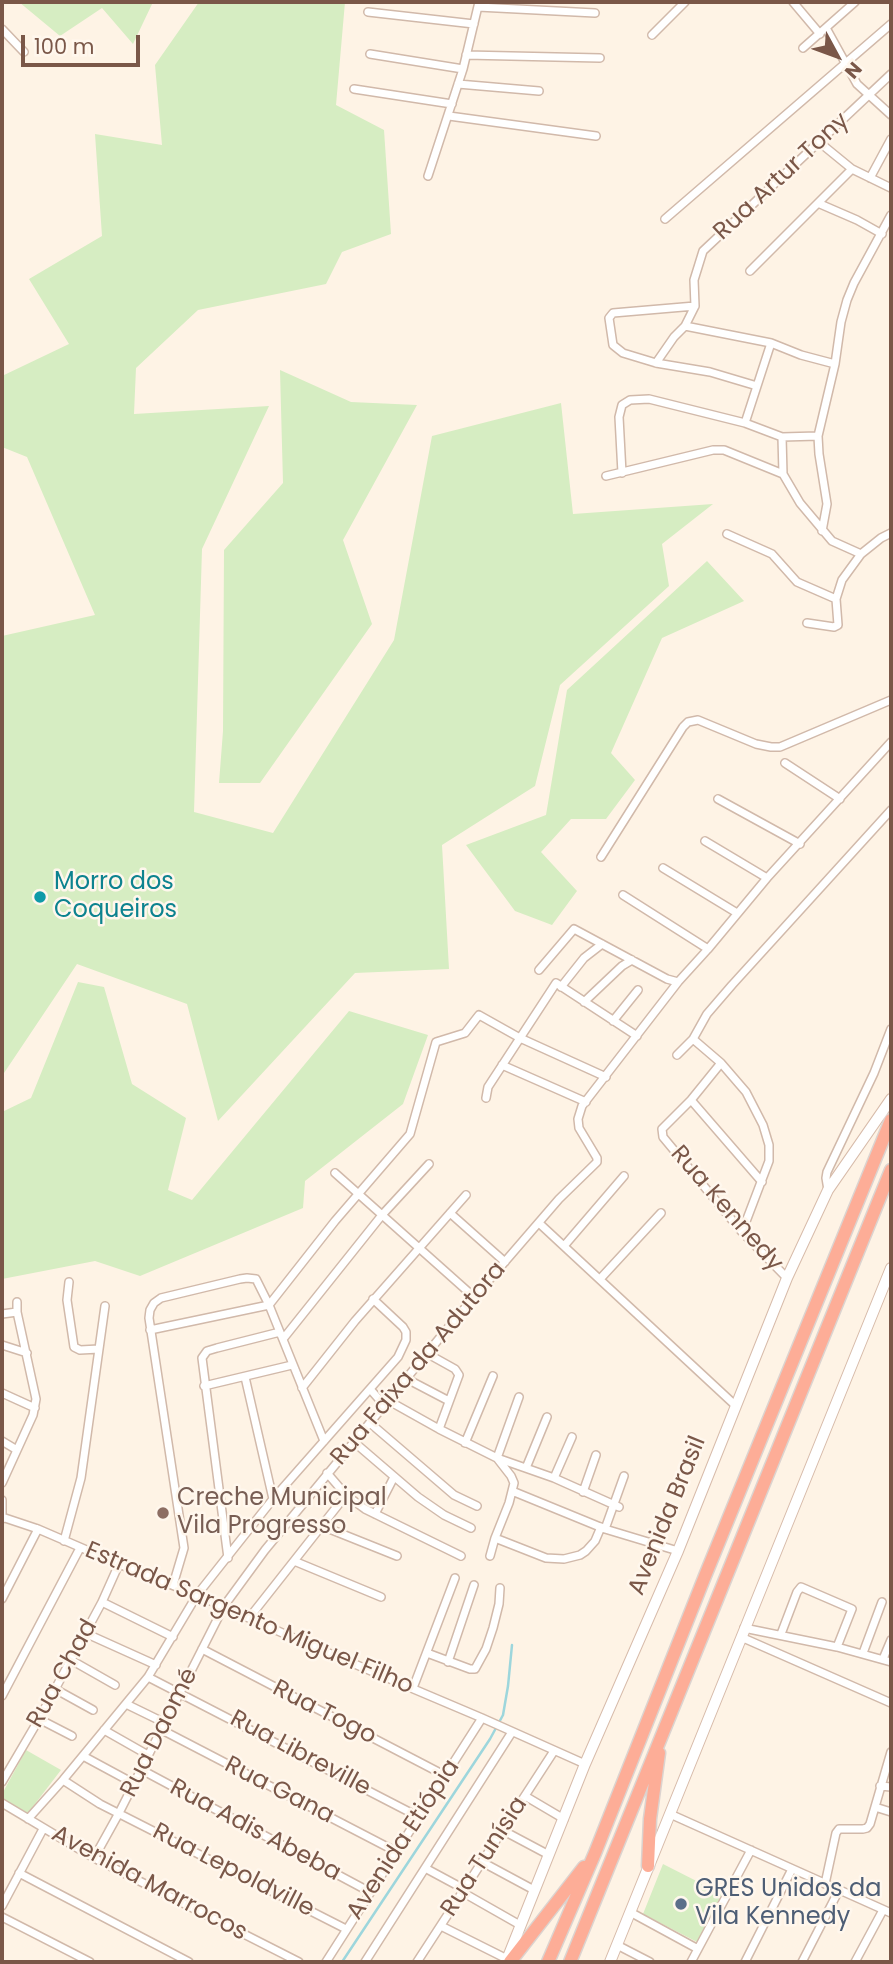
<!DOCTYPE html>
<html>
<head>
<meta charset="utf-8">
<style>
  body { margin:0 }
  #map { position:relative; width:893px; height:1964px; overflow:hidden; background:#fef3e5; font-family:Poppins,sans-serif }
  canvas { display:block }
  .frame { position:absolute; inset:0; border:4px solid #7a5748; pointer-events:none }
  .north { position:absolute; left:802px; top:21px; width:70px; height:70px; -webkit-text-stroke:5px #fff7ed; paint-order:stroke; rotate:131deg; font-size:19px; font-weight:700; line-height:28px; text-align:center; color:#7a5748 }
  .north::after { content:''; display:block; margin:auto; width:24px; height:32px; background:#7a5748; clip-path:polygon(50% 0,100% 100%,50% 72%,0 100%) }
  .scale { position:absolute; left:21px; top:35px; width:119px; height:32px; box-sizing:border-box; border:4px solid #7a5748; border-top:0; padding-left:9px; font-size:21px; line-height:24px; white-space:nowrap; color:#7a5748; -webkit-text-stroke:5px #fff7ed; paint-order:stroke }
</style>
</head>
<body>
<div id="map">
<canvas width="893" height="1964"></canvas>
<div class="frame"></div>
<div class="north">N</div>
<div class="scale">100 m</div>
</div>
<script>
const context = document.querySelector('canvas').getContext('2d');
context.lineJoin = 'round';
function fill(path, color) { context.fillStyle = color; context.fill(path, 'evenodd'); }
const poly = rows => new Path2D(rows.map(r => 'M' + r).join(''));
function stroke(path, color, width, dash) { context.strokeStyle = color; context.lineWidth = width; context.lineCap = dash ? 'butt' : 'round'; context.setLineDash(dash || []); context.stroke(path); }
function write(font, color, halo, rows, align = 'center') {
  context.font = font + ' Poppins,sans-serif'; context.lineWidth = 5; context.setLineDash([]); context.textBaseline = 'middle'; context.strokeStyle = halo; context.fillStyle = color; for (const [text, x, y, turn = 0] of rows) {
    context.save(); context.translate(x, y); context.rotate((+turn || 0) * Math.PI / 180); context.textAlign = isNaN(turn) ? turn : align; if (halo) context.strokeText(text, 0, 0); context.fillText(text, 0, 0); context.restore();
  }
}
fill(poly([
  [19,2,153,2,133,44,102,8,60,36],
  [199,2,345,2,336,105,384,130,391,234,342,252,326,284,198,310,136,368,134,414,269,406,202,549,194,812,273,833,394,640,432,436,561,403,573,514,713,504,662,544,669,586,560,685,535,786,442,845,449,969,355,973,218,1121,187,1004,77,964,2,1076,2,636,95,615,27,457,2,447,2,376,69,344,29,279,102,236,95,134,162,145,155,65],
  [280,370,351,402,417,405,343,540,372,624,260,783,219,783,223,731,224,550,283,483],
  [707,561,744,601,662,638,611,753,635,780,606,819,571,819,541,852,577,891,552,925,515,911,466,845,546,815,567,690],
  [78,982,104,987,132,1084,186,1118,168,1190,192,1200,349,1011,428,1035,403,1104,305,1181,303,1208,140,1276,95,1261,2,1279,2,1112,31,1098],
  [26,1750,61,1770,28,1813,2,1799,2,1794],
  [663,1864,722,1894,697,1942,643,1914]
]), '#d6edc2');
stroke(poly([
  [342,1962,490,1739,503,1715,508,1686,512,1645]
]), '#9dd6dc', 2.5);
const street = poly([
  [793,2,820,34],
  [478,7,595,13],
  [368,12,474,24],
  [826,28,857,84,891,115],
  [2,29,24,52],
  [652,35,685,2],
  [803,48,855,2],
  [370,54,463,69],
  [466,55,600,58],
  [458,84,539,91],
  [354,89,452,104],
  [449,116,596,136],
  [819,142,852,169,891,188],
  [428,176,463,69,479,2],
  [870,178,891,139],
  [820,204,857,220,882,234],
  [665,219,891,24],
  [750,271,852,169],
  [695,306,613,313,609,318,613,345,623,353,656,363,710,372,757,386],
  [685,326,771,343,801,355,835,364],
  [656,363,674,337,685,326,695,306,694,280,703,251,891,74],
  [745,423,771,343],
  [782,437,783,474,800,503,832,541,861,554],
  [622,473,619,417,622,405,630,400,649,399,745,423,782,437,818,436],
  [606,476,713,450,724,450,783,474],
  [822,531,827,504,819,454,818,436,835,364,841,322,847,300,854,283,891,215],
  [727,534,772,554,797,582,836,599],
  [807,623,834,627,838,625,836,599,842,580,861,554,881,538,891,533],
  [785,763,840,799],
  [718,799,800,844],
  [705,841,767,878],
  [601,857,683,727,688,722,698,720,756,744,771,747,780,747,891,700],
  [663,868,737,913],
  [623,895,708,949],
  [539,970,574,929,667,979,678,982,708,949,767,878,891,742],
  [561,987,584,958,602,944],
  [584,1002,622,966,632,960],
  [613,1021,638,990],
  [693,1039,721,1063,691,1100,662,1129,663,1137,742,1232,787,1278],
  [677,1055,693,1039,707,1014,732,985,891,810],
  [721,1063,746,1092,763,1125,769,1145,769,1161,742,1232],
  [502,1065,586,1102],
  [486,1098,488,1087,556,983,637,1036],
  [691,1100,762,1182],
  [335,1173,474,1297],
  [828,1190,826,1178,827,1172,874,1073,891,1029],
  [450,1213,505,1262],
  [540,1224,736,1406],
  [564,1246,624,1176],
  [600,1279,661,1213],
  [69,1282,67,1300,74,1347,80,1350,99,1349],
  [2,1314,17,1312],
  [150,1330,269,1305,335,1221,410,1134,436,1042,465,1033,479,1015,520,1038,606,1077],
  [283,1339,382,1215,429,1164],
  [2,1345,27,1353],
  [428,1354,455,1369,459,1375,439,1429],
  [245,1377,273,1499],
  [407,1379,449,1401],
  [204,1386,292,1365],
  [302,1388,355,1321,466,1195],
  [370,1389,384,1405],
  [2,1393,35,1408],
  [389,1401,439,1429,497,1458,554,1478,619,1507],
  [370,1423,454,1495,477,1506],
  [2,1441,17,1450],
  [354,1442,418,1497,444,1515,471,1528],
  [465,1443,493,1376],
  [526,1468,547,1417],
  [327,1473,346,1495,365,1509,461,1556],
  [554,1478,572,1437],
  [2,1483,33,1415,36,1399,17,1312,17,1302],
  [512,1491,605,1529,678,1551],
  [583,1492,596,1455],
  [2,1500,2,1519],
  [375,1514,394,1477],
  [2,1517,38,1529,119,1564,197,1595,305,1643,482,1718,585,1764],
  [322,1526,397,1556],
  [605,1529,624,1476],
  [495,1538,546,1558,564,1559,580,1555,586,1551,595,1541,601,1527],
  [64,1541,81,1478,105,1306],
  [490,1556,495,1538,509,1503,514,1483,511,1476,497,1458,519,1397],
  [228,1558,202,1358,207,1351,217,1348,280,1332],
  [294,1561,381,1597],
  [173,1585,184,1548,149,1318,150,1310,154,1303,161,1298,240,1279,247,1278,256,1279,269,1305,324,1441],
  [2,1599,38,1529],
  [102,1602,173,1637],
  [249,1618,346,1495],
  [744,1628,837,1647,891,1662],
  [85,1633,156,1665],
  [781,1634,797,1592,801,1587,852,1609,837,1647],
  [741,1637,891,1703],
  [202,1649,446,1776],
  [427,1653,470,1669,475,1669,486,1649,493,1628,499,1604,500,1588],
  [863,1653,882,1602],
  [883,1659,891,1640],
  [71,1660,115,1685],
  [448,1662,474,1585],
  [148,1677,419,1817],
  [413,1688,455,1578],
  [55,1689,93,1710],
  [2,1696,80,1548],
  [126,1704,165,1723],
  [39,1719,72,1736],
  [104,1730,148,1755],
  [162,1730,397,1852],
  [83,1756,133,1783],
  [140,1769,370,1892],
  [63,1780,100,1804,346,1929],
  [2,1782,39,1719,102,1602,119,1564],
  [880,1786,891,1787],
  [525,1796,564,1819],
  [2,1803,94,1858,299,1962],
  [875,1807,891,1812],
  [670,1814,891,1913],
  [28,1819,63,1780,148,1677,197,1595,273,1499,398,1357,406,1340,406,1332,403,1327,373,1299],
  [502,1830,549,1855],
  [94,1858,119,1813,224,1606,265,1550,452,1323,559,1199,597,1162,597,1158,579,1128,578,1119,582,1106,678,982],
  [482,1862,534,1890],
  [425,1868,464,1889],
  [19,1873,189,1962],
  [825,1884,836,1833,839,1829,863,1829,867,1828,870,1824,891,1752],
  [462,1892,520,1925],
  [2,1906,43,1829],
  [630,1912,698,1949],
  [2,1917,90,1962],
  [441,1926,507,1959],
  [617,1945,650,1962],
  [326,1962,482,1718],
  [365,1962,512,1732],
  [417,1962,554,1751],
  [691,1962,751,1850],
  [745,1962,792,1869],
  [802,1962,839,1890],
  [855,1962,883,1910]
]);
const secondary = poly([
  [506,1962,585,1764,678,1551,787,1278,828,1190,891,1099],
  [610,1962,891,1268]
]);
const highway = poly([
  [648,1866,650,1819,659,1753],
  [510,1962,584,1867],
  [548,1962,595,1853,705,1576,891,1120],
  [570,1962,891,1170]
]);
stroke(street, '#d1b9aa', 10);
stroke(secondary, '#d7bbaa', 12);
stroke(highway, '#dcd3cf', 15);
stroke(street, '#fff', 7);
stroke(secondary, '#fff', 10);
stroke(highway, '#fdad97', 12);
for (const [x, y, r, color] of [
  [40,897,7,"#0f9aa8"],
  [163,1513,7,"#8d6e63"],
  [681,1904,7,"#5c6f8a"]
]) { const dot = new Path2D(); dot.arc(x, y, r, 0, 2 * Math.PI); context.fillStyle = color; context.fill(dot); stroke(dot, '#fff7ed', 2.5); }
write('24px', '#7a5748', '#fff7ed', [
  ["Rua Artur Tony",782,177,-43],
  ["Rua Kennedy",726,1209,49],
  ["Rua Faixa da Adutora",419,1364,-50],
  ["Avenida Brasil",668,1516,-68],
  ["Estrada Sargento Miguel Filho",249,1619,23],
  ["Rua Chad",63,1674,-61],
  ["Rua Togo",324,1713,27],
  ["Rua Daomé",160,1733,-63],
  ["Rua Libreville",300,1754,28],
  ["Rua Gana",279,1791,27],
  ["Rua Adis Abeba",255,1831,28],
  ["Avenida Etiópia",404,1840,-57],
  ["Rua Tunísia",485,1857,-57],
  ["Rua Lepoldville",233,1871,27],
  ["Avenida Marrocos",149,1884,28]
]);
write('24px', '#0d838f', '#fff7ed', [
  ["Morro dos",54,883],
  ["Coqueiros",54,911]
], 'left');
write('24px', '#785e54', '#fff7ed', [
  ["Creche Municipal",177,1499],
  ["Vila Progresso",177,1527]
], 'left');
write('24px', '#4e5e75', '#fff7ed', [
  ["GRES Unidos da",695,1890],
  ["Vila Kennedy",695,1918]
], 'left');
</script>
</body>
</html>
